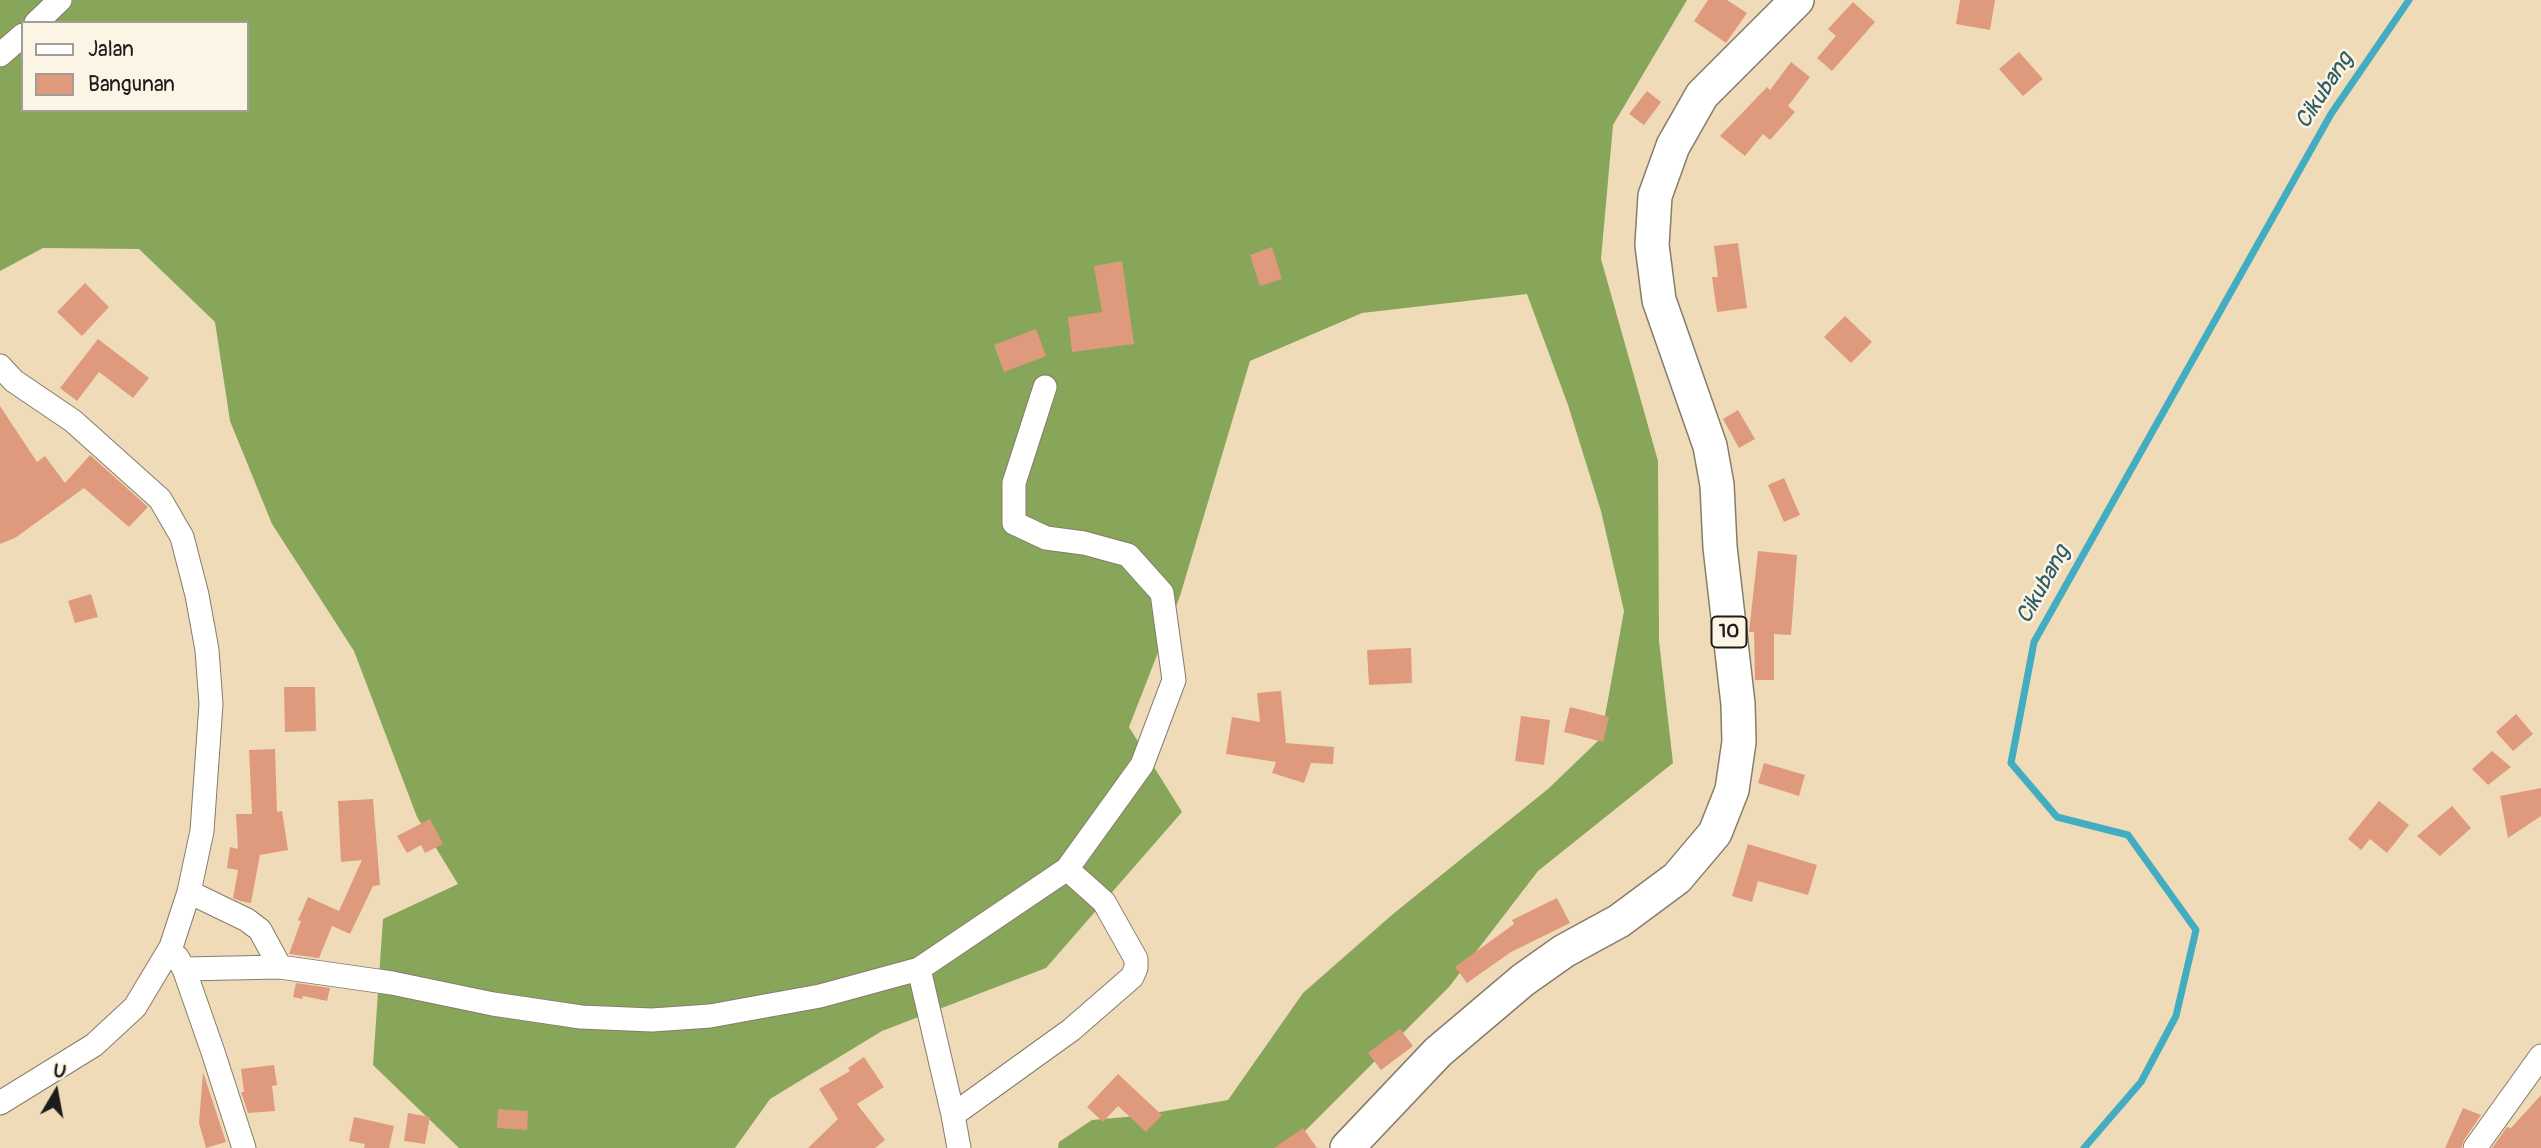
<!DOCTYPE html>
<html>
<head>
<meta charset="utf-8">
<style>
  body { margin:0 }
  #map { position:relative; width:2541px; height:1148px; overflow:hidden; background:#f0dbb9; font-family:Pangolin,sans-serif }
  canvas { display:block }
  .legend { position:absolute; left:21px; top:21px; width:228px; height:91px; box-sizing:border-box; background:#fcf5e5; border:2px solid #a29e95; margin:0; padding:9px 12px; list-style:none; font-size:21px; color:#1c1c1c }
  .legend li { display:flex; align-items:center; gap:14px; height:35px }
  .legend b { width:35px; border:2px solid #a29e95 }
  .north { position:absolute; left:21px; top:1057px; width:70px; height:70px; -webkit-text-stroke:5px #fcf5e5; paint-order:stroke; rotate:10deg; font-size:19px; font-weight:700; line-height:28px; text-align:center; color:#1c1c1c }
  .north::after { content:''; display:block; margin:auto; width:24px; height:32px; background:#1c1c1c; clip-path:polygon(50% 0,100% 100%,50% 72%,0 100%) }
</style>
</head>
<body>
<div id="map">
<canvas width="2541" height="1148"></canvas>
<ul class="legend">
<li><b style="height:9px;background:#fff"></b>Jalan</li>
<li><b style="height:19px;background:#df9a7e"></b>Bangunan</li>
</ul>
<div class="north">U</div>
</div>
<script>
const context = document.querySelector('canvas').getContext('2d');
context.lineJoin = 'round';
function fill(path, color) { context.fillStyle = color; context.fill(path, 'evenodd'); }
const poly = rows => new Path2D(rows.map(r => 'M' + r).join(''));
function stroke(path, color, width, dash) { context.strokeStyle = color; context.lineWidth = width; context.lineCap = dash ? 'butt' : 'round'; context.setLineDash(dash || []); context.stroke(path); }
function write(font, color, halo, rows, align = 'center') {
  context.font = font + ' Pangolin,sans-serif'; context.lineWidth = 5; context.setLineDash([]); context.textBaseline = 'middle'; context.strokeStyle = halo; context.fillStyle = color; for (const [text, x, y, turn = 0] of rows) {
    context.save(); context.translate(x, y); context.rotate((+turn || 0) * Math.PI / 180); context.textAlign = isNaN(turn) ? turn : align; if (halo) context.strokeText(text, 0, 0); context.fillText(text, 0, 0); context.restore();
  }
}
fill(poly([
  [0,0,1687,0,1613,125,1601,259,1658,461,1659,641,1673,763,1538,871,1449,987,1288,1148,1058,1148,1059,1142,1092,1120,1137,1116,1228,1100,1303,993,1393,914,1548,789,1601,738,1624,611,1601,511,1568,405,1527,294,1362,313,1250,361,1180,596,1129,727,1182,812,1046,968,882,1031,770,1099,735,1148,459,1148,373,1065,383,919,458,884,417,817,354,651,272,524,230,421,215,322,139,249,43,248,0,271],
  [23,23,247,23,247,110,23,110]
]), '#87a65a');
stroke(poly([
  [2084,1148,2141,1082,2176,1016,2196,930,2128,835,2057,817,2011,763,2034,642,2331,114,2409,0]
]), '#42acc1', 7);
fill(poly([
  [1708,0,1727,0,1747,13,1726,43,1694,21],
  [1960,0,1995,0,1990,30,1956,24],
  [1853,2,1875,22,1832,71,1817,58,1836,36,1828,29],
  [2019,52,2043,79,2023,96,1999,69],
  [1791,62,1810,77,1788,106,1795,112,1770,140,1763,134,1745,156,1720,136,1767,87,1770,90],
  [1647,91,1661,102,1644,125,1629,114],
  [1738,243,1747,308,1717,312,1712,277,1718,277,1714,246],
  [1272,247,1282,279,1260,286,1250,255],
  [1122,261,1134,344,1072,352,1068,317,1102,312,1094,266],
  [85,283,109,307,82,336,57,312],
  [1845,316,1872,342,1851,363,1824,337],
  [1036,329,1046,356,1004,372,994,345],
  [98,339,149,378,133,398,99,372,77,401,60,388],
  [0,406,37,462,45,456,65,483,90,455,148,507,129,527,84,488,15,538,0,544],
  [1738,410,1755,439,1739,448,1723,419],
  [1784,478,1800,515,1784,522,1768,485],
  [1758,551,1797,555,1791,635,1774,634,1774,680,1755,680,1754,632,1749,632],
  [91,594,98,617,75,623,68,601],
  [1411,648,1412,683,1369,685,1367,650],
  [284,687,315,687,316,731,285,732],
  [1281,691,1286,743,1334,747,1333,764,1311,763,1304,783,1272,773,1276,762,1226,754,1232,717,1260,722,1257,693],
  [1570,707,1609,717,1603,742,1564,732],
  [2516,714,2533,734,2513,751,2496,732],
  [1521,716,1550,720,1544,765,1515,761],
  [275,749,277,812,282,811,288,850,260,855,251,903,240,901,233,898,238,870,227,868,230,847,238,849,236,814,252,814,249,750],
  [2492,751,2511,767,2488,785,2472,769],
  [1764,763,1805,775,1799,796,1758,783],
  [2541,788,2541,816,2508,838,2500,796],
  [373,799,380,885,373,886,350,934,332,926,319,958,289,954,301,921,298,920,308,897,339,911,362,860,341,862,338,801],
  [2379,801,2409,825,2387,853,2370,839,2361,850,2348,839],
  [2452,806,2471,828,2440,856,2417,836],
  [430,819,443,844,425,853,421,845,407,853,397,836],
  [1748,844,1817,865,1808,895,1758,881,1752,902,1732,896],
  [1557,898,1570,923,1511,952,1467,983,1455,967,1514,924,1512,920],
  [296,983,330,988,327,1001,303,996,302,999,293,997],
  [1400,1029,1413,1046,1381,1070,1368,1053],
  [864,1057,884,1087,857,1104,885,1140,875,1148,808,1148,838,1119,819,1089,850,1071,848,1068],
  [274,1065,277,1085,272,1086,275,1111,248,1113,241,1092,244,1092,241,1069],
  [203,1072,226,1142,206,1148,199,1123],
  [1118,1074,1162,1115,1146,1132,1118,1106,1103,1122,1087,1107],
  [2541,1095,2541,1148,2492,1148,2507,1127,2511,1128],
  [2463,1108,2481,1115,2464,1140,2461,1148,2445,1148],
  [498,1109,528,1111,527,1130,497,1128],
  [408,1113,430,1117,425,1144,404,1141],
  [354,1117,394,1126,389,1148,364,1148,365,1144,349,1141],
  [1303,1128,1317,1148,1274,1148]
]), '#df9a7e');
const minor = poly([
  [36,23,60,0],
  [0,55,23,35],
  [0,366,14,381,73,421,160,499,182,537,197,595,207,650,211,704,202,831,189,892,171,947,135,1007,94,1045,0,1103],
  [1045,387,1014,483,1014,523,1046,538,1084,543,1128,555,1162,593,1174,680,1142,765,1067,869],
  [189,892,247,920,260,930,280,967],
  [177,957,184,969,213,1052,244,1148],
  [184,969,280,967,392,983,493,1004,581,1017,652,1020,710,1016,820,996,919,969,1067,869,1104,902,1136,959,1136,968,1132,977,1071,1030,953,1115],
  [919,969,953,1115,959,1148],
  [2475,1148,2541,1056]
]);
const highway = poly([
  [1347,1148,1438,1052,1523,980,1564,951,1619,921,1677,878,1715,833,1732,790,1739,742,1738,704,1720,547,1717,485,1710,446,1659,300,1652,245,1655,196,1673,146,1702,95,1797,0]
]);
stroke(minor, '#867c6a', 25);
stroke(highway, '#867c6a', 36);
stroke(minor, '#fff', 23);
stroke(highway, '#fff', 33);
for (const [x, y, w] of [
  [1729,632,35]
]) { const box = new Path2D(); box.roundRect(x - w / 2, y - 15.5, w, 31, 5); context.fillStyle = '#fcf5e5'; context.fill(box); stroke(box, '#1c1c1c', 2); }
write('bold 19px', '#1c1c1c', null, [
  ["10",1729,632]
]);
write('italic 23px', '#2d5d66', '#fcf5e5', [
  ["Cikubang",2325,91,-57],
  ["Cikubang",2044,585,-61]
]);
</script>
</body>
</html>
